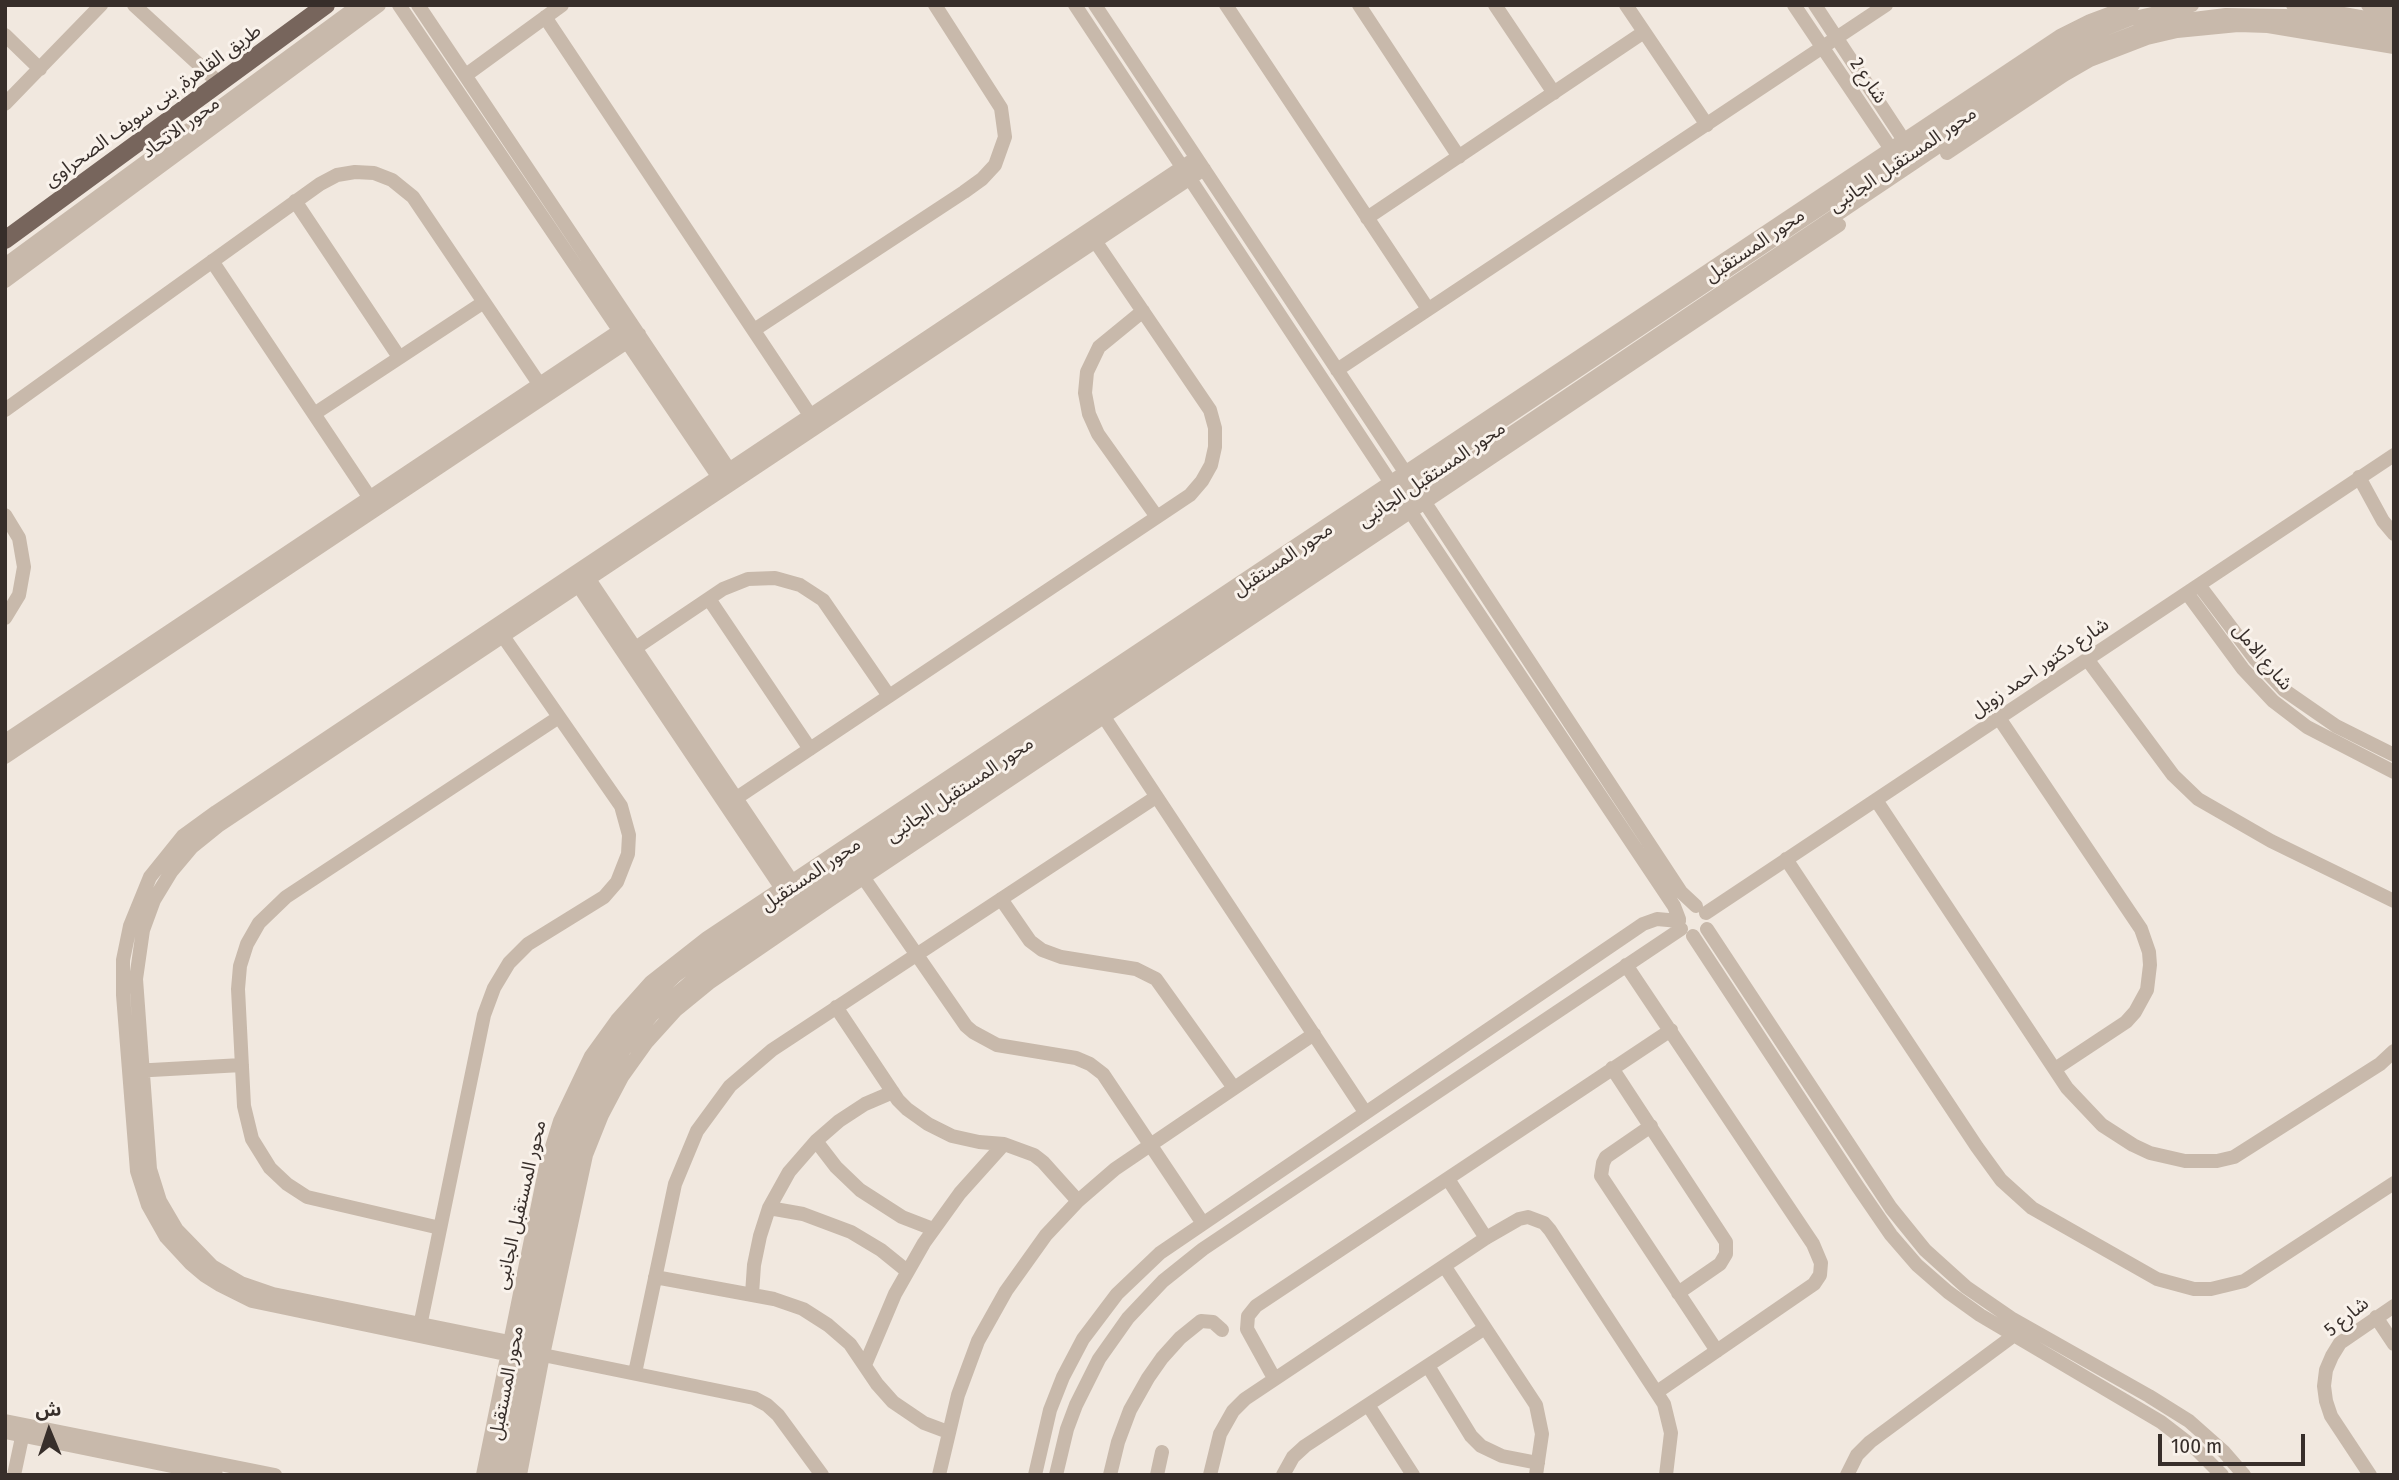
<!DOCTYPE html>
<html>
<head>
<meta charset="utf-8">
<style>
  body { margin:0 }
  #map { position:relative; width:2399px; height:1480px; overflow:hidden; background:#f1e8df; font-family:"Fira Sans Condensed","Noto Sans Arabic",sans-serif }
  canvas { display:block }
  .frame { position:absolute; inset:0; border:7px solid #372e2a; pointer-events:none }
  .north { position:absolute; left:14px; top:1396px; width:70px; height:70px; -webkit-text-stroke:5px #f9f2eb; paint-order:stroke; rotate:358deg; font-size:19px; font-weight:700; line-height:28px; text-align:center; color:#372e2a }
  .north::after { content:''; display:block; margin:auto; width:24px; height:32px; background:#372e2a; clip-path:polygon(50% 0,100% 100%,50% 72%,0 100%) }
  .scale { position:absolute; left:2158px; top:1434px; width:147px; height:32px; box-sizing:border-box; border:4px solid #372e2a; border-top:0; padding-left:9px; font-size:21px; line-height:24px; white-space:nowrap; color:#372e2a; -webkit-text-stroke:5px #f9f2eb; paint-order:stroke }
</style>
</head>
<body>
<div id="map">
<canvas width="2399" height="1480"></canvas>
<div class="frame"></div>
<div class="north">ش</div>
<div class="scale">100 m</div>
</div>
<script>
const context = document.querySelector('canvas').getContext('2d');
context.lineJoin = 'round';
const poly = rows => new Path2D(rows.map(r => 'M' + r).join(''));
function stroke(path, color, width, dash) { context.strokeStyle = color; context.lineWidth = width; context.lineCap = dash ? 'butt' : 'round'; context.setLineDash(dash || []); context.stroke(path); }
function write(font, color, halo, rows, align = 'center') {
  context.font = font + ' "Fira Sans Condensed","Noto Sans Arabic",sans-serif'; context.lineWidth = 6; context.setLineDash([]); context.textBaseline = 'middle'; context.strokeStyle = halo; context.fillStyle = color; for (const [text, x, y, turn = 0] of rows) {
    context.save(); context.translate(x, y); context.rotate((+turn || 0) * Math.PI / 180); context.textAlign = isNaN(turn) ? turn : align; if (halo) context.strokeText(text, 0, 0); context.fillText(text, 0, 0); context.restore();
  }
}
stroke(poly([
  [134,5,219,83],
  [399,5,722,482],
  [418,5,734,477],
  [1075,5,1395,489],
  [1095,5,1409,478],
  [1226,5,1428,309],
  [1359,5,1459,157],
  [1495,5,1554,93],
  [1626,5,1707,125],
  [1794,5,1895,155],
  [1815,5,1909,148],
  [2293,5,2394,23],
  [2368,5,2394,10],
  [545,17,814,421],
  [5,35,40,69],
  [466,75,562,5],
  [5,104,101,5],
  [1947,153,2064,75,2090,60,2147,38,2177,31,2238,25,2268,26,2394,47],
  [295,201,399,357],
  [1367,218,1644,32],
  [212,261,374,504],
  [5,265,359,5],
  [5,281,379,5],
  [1143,311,1099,347,1087,372,1085,393,1089,414,1098,434,1157,517],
  [754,330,964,192,982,179,995,165,1005,137,1001,108,935,5],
  [1337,370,1886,5],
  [5,410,320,184,337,175,355,172,374,173,392,180,413,197,544,391],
  [314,414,484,302],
  [2359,477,2383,521,2394,534],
  [1420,495,1681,892,1696,906],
  [1406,505,1674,906,1679,919],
  [5,515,19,538,24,567,19,595,5,618],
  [584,572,797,889],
  [574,579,787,896],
  [2199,585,2255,659,2284,690,2336,726,2394,755],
  [2187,593,2243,669,2273,701,2307,727,2394,772],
  [709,599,810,749],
  [628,653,723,589,748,579,775,578,800,585,823,600,889,696],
  [2087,659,2173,775,2198,799,2271,841,2394,901],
  [1104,717,1365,1112],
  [1999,718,2141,929,2149,952,2150,965,2147,990,2135,1012,2126,1022,2055,1069],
  [5,741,631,323],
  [5,757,639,334],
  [1876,800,2067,1088,2102,1125,2133,1145,2150,1153,2185,1161,2217,1161,2234,1157,2380,1064,2394,1051],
  [726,805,1190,495,1202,481,1211,465,1215,447,1215,428,1210,410,1091,235],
  [1786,859,1977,1147,2001,1180,2032,1208,2157,1279,2194,1289,2211,1289,2244,1281,2394,1183],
  [863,877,966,1026,973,1032,997,1045,1076,1058,1090,1064,1103,1074,1202,1222],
  [1001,899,1030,941,1042,950,1061,957,1136,969,1156,979,1234,1088],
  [1706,913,2394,455],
  [1707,929,1891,1208,1925,1250,1966,1287,2011,1318,2149,1396,2189,1421,2224,1452,2244,1475],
  [1693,936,1858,1187,1891,1235,1917,1265,1948,1292,1980,1315,2161,1422,2196,1449,2222,1475],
  [1626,965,1813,1244,1821,1263,1820,1275,1814,1284,1657,1392],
  [836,1007,898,1100,907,1109,928,1124,952,1136,979,1142,1004,1144,1034,1155,1043,1162,1078,1201],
  [1612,1068,1726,1242,1726,1254,1720,1264,1678,1293],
  [133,1071,242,1065],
  [1651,1126,1606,1157,1603,1163,1601,1176,1717,1351],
  [816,1141,836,1167,860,1190,902,1217,933,1229],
  [1448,1179,1486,1238],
  [769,1208,803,1214,851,1232,881,1250,907,1271],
  [440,1228,307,1197,287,1184,270,1168,252,1139,244,1106,238,989,240,966,247,944,259,923,286,897,559,717],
  [1445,1267,1536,1405,1542,1434,1536,1475],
  [655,1277,774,1299,803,1309,828,1325,850,1344,877,1384,893,1402,924,1423,948,1432],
  [752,1294,754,1265,760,1236,769,1208,789,1172,816,1141,839,1121,865,1104,893,1092],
  [2376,1317,2394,1344],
  [419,1331,484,1015,494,988,509,963,528,944,604,897,617,882,628,854,629,835,621,806,498,629],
  [515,1356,252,1301,220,1285,204,1275,191,1264,166,1237,148,1205,137,1171,123,995,123,960,130,926,150,877,183,836,216,812,1196,158],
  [865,1365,895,1294,924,1243,960,1193,1004,1144],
  [1428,1366,1471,1436,1481,1446,1502,1456,1538,1463],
  [635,1373,675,1184,697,1131,730,1086,772,1050,1156,797],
  [1274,1378,1247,1329,1248,1316,1256,1306,1671,1030],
  [1368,1405,1413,1475],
  [5,1421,275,1475],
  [5,1432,216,1475],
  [14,1475,24,1428],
  [483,1475,546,1166,560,1121,591,1056,617,1020,651,982,707,938,2060,36,2090,21,2133,5],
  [494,1475,556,1169,570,1124,589,1082,613,1043,643,1007,676,975,714,947,2055,52,2079,39,2130,19,2192,5],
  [508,1475,569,1172,582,1129,601,1088,624,1050,652,1015,703,971,1404,503,1427,490,2061,64,2086,51,2141,30,2169,22,2226,15,2285,16,2394,36],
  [520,1475,543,1355,586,1155,602,1115,622,1077,647,1042,676,1010,709,983,830,900,1839,225],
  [822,1475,778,1415,767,1405,754,1398,543,1355,534,1347,273,1294,241,1283,212,1266,177,1230,160,1201,150,1169,136,979,143,930,154,900,171,872,192,847,218,826,1204,169],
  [939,1475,958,1395,978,1341,1006,1291,1046,1235,1078,1201,1115,1169,1314,1034],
  [1035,1475,1050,1410,1063,1377,1083,1339,1117,1294,1160,1253,1643,924,1657,919,1679,921],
  [1056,1475,1067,1429,1076,1405,1099,1359,1128,1318,1163,1281,1203,1249,1681,929],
  [1110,1475,1118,1442,1130,1410,1148,1378,1162,1358,1180,1338,1201,1321,1213,1322,1222,1330],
  [1157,1475,1162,1452],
  [1210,1475,1220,1434,1233,1411,1245,1399,1486,1238,1519,1219,1528,1217,1544,1223,1550,1230,1664,1404,1671,1433,1666,1475],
  [1283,1475,1293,1457,1305,1446,1485,1328],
  [1847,1475,1857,1455,1870,1442,2013,1336],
  [2370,1475,2331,1416,2326,1401,2324,1386,2326,1370,2332,1356,2340,1343,2394,1306]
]), '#c8b9ab', 14);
stroke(poly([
  [5,240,326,5]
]), '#77655c', 18);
write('19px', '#372e2a', '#f9f2eb', [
  ["شارع 2",1868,81,56],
  ["طريق القاهرة, بنى سويف الصحراوى",153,106,-36],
  ["محور الاتحاد",181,128,-36],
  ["محور المستقبل الجانبى",1903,160,-34],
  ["محور المستقبل",1755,246,-34],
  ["محور المستقبل الجانبى",1432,475,-34],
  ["محور المستقبل",1283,560,-34],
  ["شارع الامل",2262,657,50],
  ["شارع دكتور احمد زويل",2040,668,-34],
  ["محور المستقبل الجانبى",960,790,-34],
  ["محور المستقبل",811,875,-34],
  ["محور المستقبل الجانبى",521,1205,-77],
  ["شارع 5",2347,1317,-39],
  ["محور المستقبل",507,1383,-79]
]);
</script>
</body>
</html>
